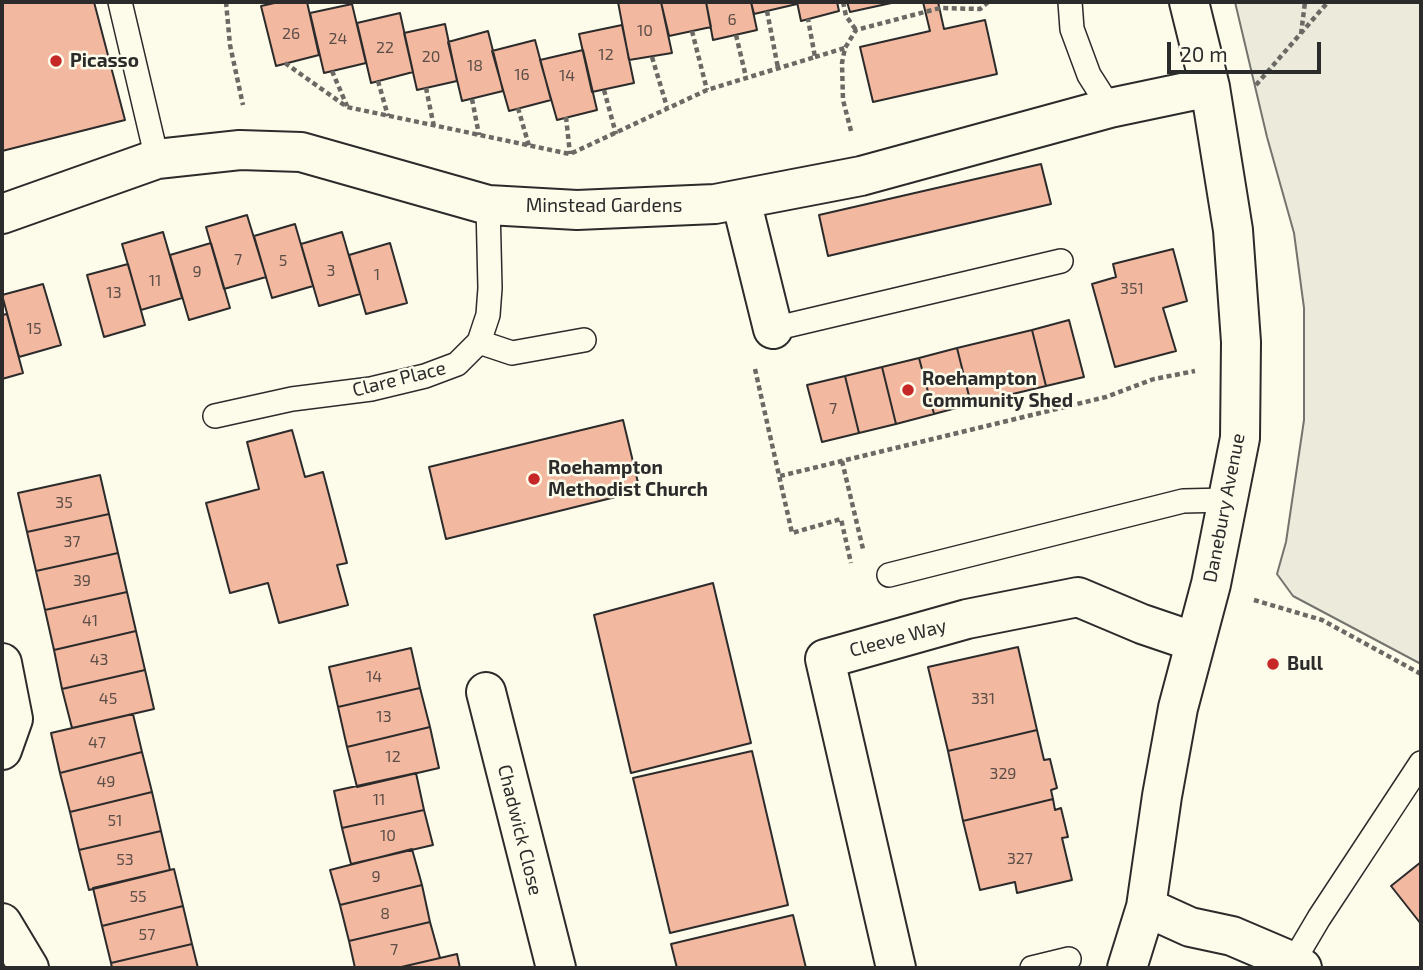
<!DOCTYPE html>
<html>
<head>
<meta charset="utf-8">
<style>
  body { margin:0 }
  #map { position:relative; width:1423px; height:970px; overflow:hidden; background:#fdfbea; font-family:"Exo 2",sans-serif }
  canvas { display:block }
  .frame { position:absolute; inset:0; border:4px solid #2b2b2b; pointer-events:none }
  .scale { position:absolute; left:1167px; top:42px; width:154px; height:32px; box-sizing:border-box; border:4px solid #2b2b2b; border-top:0; padding-left:9px; font-size:21px; line-height:24px; white-space:nowrap; color:#2b2b2b; -webkit-text-stroke:5px #fdfbea; paint-order:stroke }
</style>
</head>
<body>
<div id="map">
<canvas width="1423" height="970"></canvas>
<div class="frame"></div>
<div class="scale">20 m</div>
</div>
<script>
const context = document.querySelector('canvas').getContext('2d');
context.lineJoin = 'round';
function fill(path, color) { context.fillStyle = color; context.fill(path, 'evenodd'); }
const poly = rows => new Path2D(rows.map(r => 'M' + r).join(''));
function stroke(path, color, width, dash) { context.strokeStyle = color; context.lineWidth = width; context.lineCap = dash ? 'butt' : 'round'; context.setLineDash(dash || []); context.stroke(path); }
function write(font, color, halo, rows, align = 'center') {
  context.font = font + ' "Exo 2",sans-serif'; context.lineWidth = 5; context.setLineDash([]); context.textBaseline = 'middle'; context.strokeStyle = halo; context.fillStyle = color; for (const [text, x, y, turn = 0] of rows) {
    context.save(); context.translate(x, y); context.rotate((+turn || 0) * Math.PI / 180); context.textAlign = isNaN(turn) ? turn : align; if (halo) context.strokeText(text, 0, 0); context.fillText(text, 0, 0); context.restore();
  }
}
const green = poly([
  [1235,2,1421,2,1421,664,1293,596,1277,574,1286,542,1304,420,1304,308,1294,233,1267,137,1235,2]
]);
fill(green, '#ecebdb');
stroke(green, '#74746e', 2);
const building = poly([
  [2,2,94,2,125,120,2,151,2,2],
  [279,2,307,2,319,55,276,66,261,6,279,2],
  [618,2,661,2,672,53,629,60,618,2],
  [661,2,706,2,711,27,669,36,661,2],
  [706,2,751,2,757,30,713,40,706,2],
  [751,2,797,2,797,4,754,14,751,2],
  [797,2,837,2,839,11,801,21,797,2],
  [847,2,896,2,850,12,847,2],
  [923,2,938,2,944,29,985,20,997,74,873,102,860,47,930,31,923,2],
  [352,4,366,63,324,73,310,13,352,4],
  [400,13,413,72,371,83,357,23,400,13],
  [445,24,457,81,417,90,404,33,445,24],
  [622,25,634,83,592,92,579,34,622,25],
  [488,31,503,91,462,101,448,42,488,31],
  [535,40,551,100,509,111,492,51,535,40],
  [583,50,597,110,557,120,540,60,583,50],
  [1041,164,1051,204,828,256,819,215,1041,164],
  [247,215,266,277,224,289,206,227,247,215],
  [295,224,313,286,272,298,254,236,295,224],
  [163,232,182,298,141,310,122,244,163,232],
  [342,232,360,294,319,306,301,244,342,232],
  [211,243,230,308,189,320,170,255,211,243],
  [390,243,407,303,366,314,349,255,390,243],
  [1173,249,1187,301,1163,308,1176,351,1115,367,1092,284,1116,277,1113,264,1173,249],
  [128,264,145,325,104,337,87,275,128,264],
  [43,284,61,345,19,357,2,295,43,284],
  [7,314,23,373,2,379,2,315,7,314],
  [1069,320,1084,377,1046,386,1032,330,1069,320],
  [1032,330,1046,386,971,404,957,348,1032,330],
  [957,348,971,404,934,414,919,358,957,348],
  [919,358,934,414,896,424,882,367,919,358],
  [882,367,896,424,859,433,845,376,882,367],
  [845,376,859,433,822,442,807,385,845,376],
  [623,420,640,491,446,539,429,467,623,420],
  [292,430,305,477,323,472,347,563,337,565,348,605,279,623,268,583,230,593,206,503,259,489,247,442,292,430],
  [100,475,109,514,27,532,18,493,100,475],
  [109,514,118,553,36,571,27,532,109,514],
  [118,553,127,592,45,610,36,571,118,553],
  [713,583,751,743,631,773,594,615,713,583],
  [127,592,136,631,54,650,45,610,127,592],
  [136,631,145,670,62,689,54,650,136,631],
  [1018,647,1037,730,948,751,928,667,1018,647],
  [411,648,420,688,338,707,329,667,411,648],
  [145,670,154,709,72,728,62,689,145,670],
  [420,688,430,727,347,747,338,707,420,688],
  [133,714,142,752,60,773,51,733,133,714],
  [430,727,439,768,357,787,347,747,430,727],
  [1037,730,1044,760,1050,759,1057,788,1051,790,1053,799,963,821,948,751,1037,730],
  [752,751,788,905,670,933,633,778,752,751],
  [142,752,152,792,70,812,60,773,142,752],
  [416,773,424,810,342,828,334,791,416,773],
  [152,792,161,831,79,850,70,812,152,792],
  [1053,799,1055,810,1061,808,1068,837,1062,838,1072,880,1017,893,1015,882,980,890,963,821,1053,799],
  [424,810,433,845,351,864,342,828,424,810],
  [161,831,170,870,89,890,79,850,161,831],
  [412,849,422,885,340,905,330,870,412,849],
  [1421,862,1421,924,1391,886,1421,862],
  [174,869,183,906,102,926,93,888,174,869],
  [422,885,430,922,349,941,340,905,422,885],
  [183,906,192,944,111,963,102,926,183,906],
  [793,915,806,968,677,968,671,944,793,915],
  [430,922,440,958,397,968,355,968,349,941,430,922],
  [192,944,198,968,112,968,111,963,192,944],
  [457,954,460,968,397,968,440,958,457,954]
]);
fill(building, '#f2b8a0');
stroke(building, '#2b2b2b', 2);
const service = poly([
  [120,2,157,159],
  [1070,2,1072,29,1089,75,1110,108],
  [773,329,1061,261],
  [479,342,512,353,584,340],
  [215,416,292,399,371,389,425,376,457,364,479,342,488,315,490,288,488,205],
  [889,575,1183,501,1227,500],
  [1293,962,1319,918,1421,763],
  [1032,968,1069,959]
]);
const minor = poly([
  [741,200,773,329],
  [2,214,157,159,240,150,301,152,488,205,577,210,715,204,861,176,1110,108,1210,87],
  [2,663,13,719,2,750],
  [486,692,556,968],
  [1146,907,1190,927,1232,936,1293,962,1302,968],
  [2,923,29,968],
  [896,968,825,659,967,619,1078,597,1142,624,1195,642],
  [1127,968,1146,907,1162,796,1178,708,1211,584,1240,438,1241,342,1233,230,1210,87,1189,2]
]);
stroke(service, '#2b2b2b', 26);
stroke(minor, '#2b2b2b', 42);
stroke(poly([
  [226,2,230,45,243,105],
  [843,2,846,16,856,30],
  [767,11,778,68],
  [692,31,707,90],
  [1301,34,1305,2],
  [736,35,746,77],
  [652,57,667,107],
  [815,57,845,48],
  [285,63,347,107,570,154,707,90,815,57,808,19],
  [332,71,347,106],
  [378,81,388,116],
  [1256,85,1328,2],
  [426,88,434,127],
  [604,90,616,134],
  [472,99,479,135],
  [518,108,529,146],
  [566,117,570,154],
  [851,131,843,100,842,63,845,48,856,30,940,8,980,9,988,2],
  [755,369,792,533,841,519,851,563],
  [842,461,863,549],
  [780,476,1106,397,1154,379,1195,371],
  [1254,600,1322,620,1421,674]
]), '#6a6964', 4.5, [5, 3.5]);
stroke(service, '#fdfbea', 23);
stroke(minor, '#fdfbea', 38);
for (const [x, y, r, color] of [
  [56,61,7,"#c62828"],
  [908,390,7,"#c62828"],
  [534,479,7,"#c62828"],
  [1273,664,7,"#c62828"]
]) { const dot = new Path2D(); dot.arc(x, y, r, 0, 2 * Math.PI); context.fillStyle = color; context.fill(dot); stroke(dot, '#fdfbea', 2.5); }
write('16px', '#5d4e48', null, [
  ["6",732,20],
  ["10",645,31],
  ["26",291,34],
  ["24",338,39],
  ["22",385,48],
  ["12",606,55],
  ["20",431,57],
  ["18",475,66],
  ["16",522,75],
  ["14",567,76],
  ["7",238,260],
  ["5",283,261],
  ["3",331,271],
  ["9",197,272],
  ["1",377,275],
  ["11",155,281],
  ["351",1132,289],
  ["13",114,293],
  ["15",34,329],
  ["7",833,409],
  ["35",64,503],
  ["37",72,542],
  ["39",82,581],
  ["41",90,621],
  ["43",99,660],
  ["14",374,677],
  ["45",108,699],
  ["331",983,699],
  ["13",384,717],
  ["47",97,743],
  ["12",393,757],
  ["329",1003,774],
  ["49",106,782],
  ["11",379,800],
  ["51",115,821],
  ["10",388,836],
  ["327",1020,859],
  ["53",125,860],
  ["9",376,877],
  ["55",138,897],
  ["8",385,914],
  ["57",147,935],
  ["7",394,950]
]);
write('bold 19px', '#2b2b2b', '#fdfbea', [
  ["Picasso",70,61],
  ["Roehampton",922,379],
  ["Community Shed",922,401],
  ["Roehampton",548,468],
  ["Methodist Church",548,490],
  ["Bull",1287,664]
], 'left');
write('19px', '#2b2b2b', '#fdfbea', [
  ["Minstead Gardens",604,206],
  ["Clare Place",399,379,-14],
  ["Danebury Avenue",1224,508,-79],
  ["Cleeve Way",898,638,-15],
  ["Chadwick Close",520,830,76]
]);
</script>
</body>
</html>
